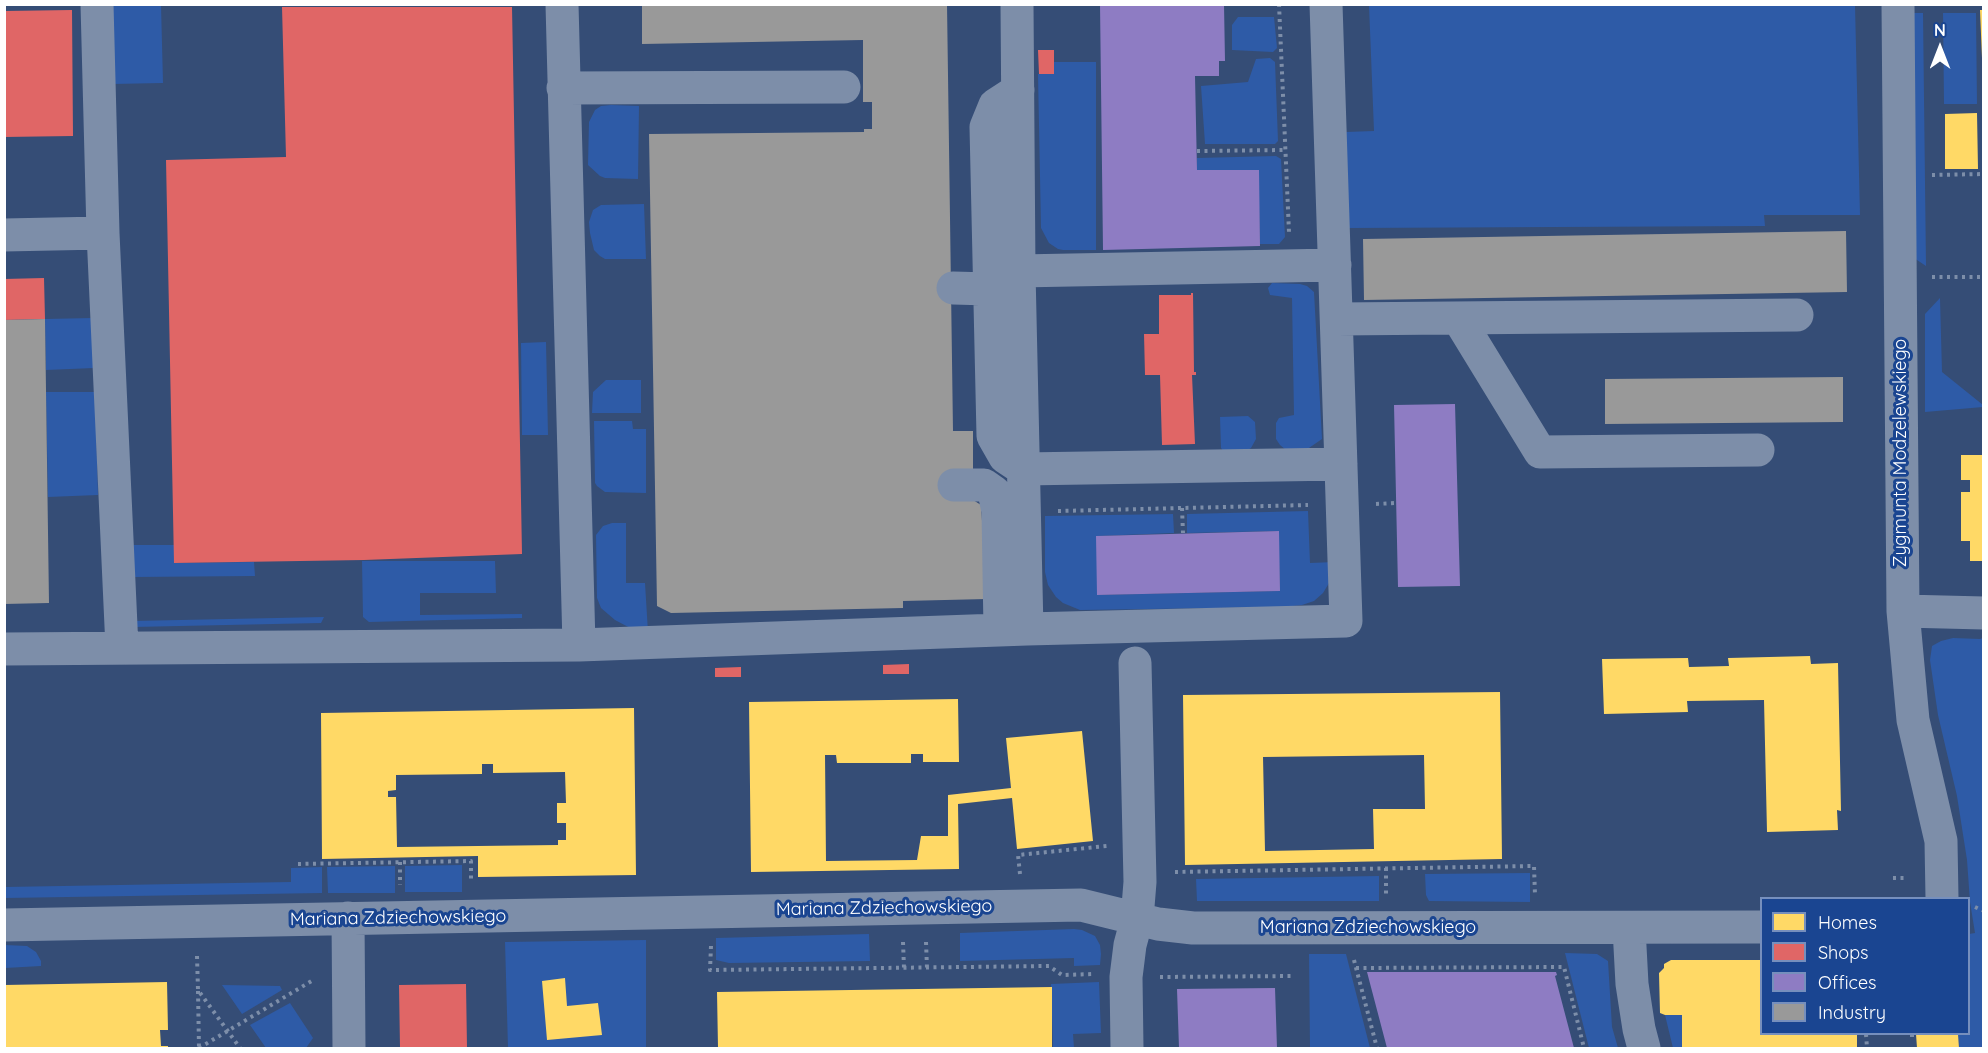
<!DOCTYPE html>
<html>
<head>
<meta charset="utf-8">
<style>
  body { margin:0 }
  #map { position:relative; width:1988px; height:1053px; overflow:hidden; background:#354d76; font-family:Quicksand,sans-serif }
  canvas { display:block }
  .frame { position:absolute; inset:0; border:6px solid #fff; pointer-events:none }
  .legend { position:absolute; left:1760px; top:897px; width:210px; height:138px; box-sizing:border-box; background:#1a4591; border:2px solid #768fbd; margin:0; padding:8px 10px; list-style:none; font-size:18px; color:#fff }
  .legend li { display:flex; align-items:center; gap:12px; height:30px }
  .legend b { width:30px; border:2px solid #768fbd }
  .north { position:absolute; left:1910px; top:18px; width:60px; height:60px; -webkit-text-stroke:4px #1a4591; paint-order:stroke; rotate:0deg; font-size:16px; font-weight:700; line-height:24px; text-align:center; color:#fff }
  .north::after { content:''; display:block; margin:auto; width:21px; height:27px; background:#fff; clip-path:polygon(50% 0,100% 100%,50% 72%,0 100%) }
</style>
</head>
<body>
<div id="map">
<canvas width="1988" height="1053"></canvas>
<div class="frame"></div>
<ul class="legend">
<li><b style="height:16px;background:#ffd966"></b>Homes</li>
<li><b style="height:16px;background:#e06666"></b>Shops</li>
<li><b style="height:16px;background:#8e7cc3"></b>Offices</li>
<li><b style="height:16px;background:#999"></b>Industry</li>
</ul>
<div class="north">N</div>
</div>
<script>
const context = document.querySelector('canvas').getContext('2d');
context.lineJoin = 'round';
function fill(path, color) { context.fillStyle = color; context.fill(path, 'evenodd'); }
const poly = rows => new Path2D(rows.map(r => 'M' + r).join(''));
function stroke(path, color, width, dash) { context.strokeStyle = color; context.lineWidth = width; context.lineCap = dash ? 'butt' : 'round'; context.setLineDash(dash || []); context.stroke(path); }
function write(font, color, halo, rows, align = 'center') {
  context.font = font + ' Quicksand,sans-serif'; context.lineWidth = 6; context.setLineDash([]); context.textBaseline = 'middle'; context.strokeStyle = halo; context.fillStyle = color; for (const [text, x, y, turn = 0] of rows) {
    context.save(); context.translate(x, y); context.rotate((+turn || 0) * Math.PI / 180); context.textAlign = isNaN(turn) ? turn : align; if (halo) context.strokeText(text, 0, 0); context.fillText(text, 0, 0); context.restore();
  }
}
fill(poly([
  [110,5,161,5,163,83,112,84],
  [1369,5,1855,5,1860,215,1764,215,1765,226,1349,228,1346,132,1374,131],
  [1907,13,1923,13,1926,266,1914,258],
  [1943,13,1976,13,1977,104,1944,104],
  [1238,17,1274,17,1277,48,1273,52,1232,50,1232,25],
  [1270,58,1275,62,1278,141,1275,144,1205,144,1201,86,1248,82,1256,59],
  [1054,62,1096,62,1096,250,1063,250,1058,249,1049,243,1041,228,1038,74,1054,74],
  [611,105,639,106,638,179,605,178,600,176,588,165,589,122,595,110,601,106],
  [1276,156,1281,159,1285,237,1279,244,1260,244,1258,170,1197,170,1197,158],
  [644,204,646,259,605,259,600,256,594,250,590,233,589,222,593,210,601,205],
  [1272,283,1300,284,1307,286,1314,292,1322,439,1306,450,1286,450,1280,445,1276,439,1276,423,1279,418,1294,415,1292,298,1270,295,1268,288],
  [1940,298,1942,372,1983,405,1983,407,1925,412,1925,314],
  [93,318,94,368,46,370,45,319],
  [546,342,548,435,522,435,521,343],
  [606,380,641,380,641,413,592,413,593,392],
  [46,392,95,392,98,495,48,497],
  [1248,416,1255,422,1256,439,1251,448,1246,451,1225,453,1221,448,1220,417],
  [594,421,632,421,633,429,646,429,646,493,605,492,597,486,595,483],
  [1308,511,1310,563,1335,562,1332,578,1323,593,1314,601,1302,605,1284,607,1080,610,1063,603,1056,597,1048,585,1045,572,1045,516,1173,514,1174,533,1097,536,1098,595,1280,591,1278,531,1187,533,1187,514],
  [612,523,626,523,626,583,645,583,648,632,634,630,615,620,601,608,597,598,596,535,603,526],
  [130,545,174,545,175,563,254,562,255,576,132,577],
  [362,561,495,561,496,593,420,593,420,615,522,614,522,618,369,622,363,617],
  [324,617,321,623,133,627,132,621],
  [1953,638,1980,639,1983,638,1983,1048,1959,1048,1958,1034,1968,1034,1969,934,1975,933,1970,902,1967,860,1957,796,1938,715,1930,660,1932,646,1941,641],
  [462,865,462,892,405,892,405,866],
  [395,866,395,893,328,893,327,867],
  [322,867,322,893,5,898,5,887,291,882,291,868],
  [1530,873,1530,902,1429,901,1426,895,1425,874],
  [1379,876,1379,901,1197,901,1196,879],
  [1074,929,1082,930,1095,936,1100,945,1101,954,1100,965,1074,966,1074,958,960,961,960,933],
  [869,934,870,961,729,963,716,960,716,938],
  [646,940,646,1048,508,1048,505,942],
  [5,945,27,946,36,952,41,961,41,966,5,968],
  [1565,953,1597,954,1608,961,1612,1027,1618,1048,1589,1048],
  [1309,954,1346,954,1370,1048,1310,1048],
  [1099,982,1101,1033,1073,1034,1074,1048,1053,1048,1051,984],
  [222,985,280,986,282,990,242,1014],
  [290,1003,313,1038,306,1048,266,1048,250,1025],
  [1665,1015,1682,1015,1682,1048,1673,1048]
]), '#2e5ba7');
fill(poly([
  [1980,10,1984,10,1984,58,1982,58],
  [1977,113,1978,169,1945,169,1945,114],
  [1961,455,1984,455,1984,561,1970,561,1970,541,1961,541,1961,492,1970,492,1970,480,1961,480],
  [1810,656,1811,664,1838,663,1841,811,1837,810,1838,830,1767,832,1764,700,1687,701,1688,712,1604,714,1602,659,1688,658,1689,667,1729,666,1728,658],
  [1500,692,1502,859,1185,865,1183,695],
  [1424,755,1425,809,1373,809,1374,849,1265,851,1263,757],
  [958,699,959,762,923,762,923,754,911,754,911,763,837,763,836,755,825,755,826,861,917,860,921,836,948,836,948,795,1011,788,1006,738,1082,731,1093,841,1017,849,1012,798,958,804,959,869,751,872,749,702],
  [634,708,636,875,478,877,478,856,322,859,321,713],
  [482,764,493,764,493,773,565,772,566,803,557,803,557,823,566,823,566,840,558,840,558,845,397,847,396,797,388,797,388,791,396,790,396,775,482,774],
  [1671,960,1762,960,1762,1034,1857,1034,1857,1048,1682,1048,1682,1015,1665,1015,1660,1013,1659,973,1664,968,1664,964],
  [565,978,567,1006,598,1003,602,1035,547,1040,542,981],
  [167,982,168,1030,160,1030,161,1046,168,1046,168,1048,4,1048,4,985],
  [1052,987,1052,1048,718,1048,717,992],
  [1916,1034,1958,1034,1959,1048,1917,1048]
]), '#ffd966');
fill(poly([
  [282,7,512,7,522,554,364,560,174,563,166,160,286,157],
  [72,10,73,136,4,137,4,11],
  [1038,50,1054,50,1054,74,1039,74],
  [44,278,45,319,4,320,4,279],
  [1191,293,1193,293,1194,372,1196,372,1196,375,1192,375,1195,444,1162,445,1160,375,1145,375,1144,334,1159,334,1159,295,1191,295],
  [909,664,909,674,883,674,883,665],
  [741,667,741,677,715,677,715,668],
  [466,984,467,1048,400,1048,399,985]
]), '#e06666');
fill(poly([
  [1100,4,1224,4,1225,61,1219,61,1219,76,1195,76,1197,170,1259,170,1260,246,1103,250],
  [1455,404,1460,586,1398,587,1394,405],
  [1279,531,1280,591,1097,595,1096,536],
  [1367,972,1556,972,1557,975,1555,976,1574,1048,1387,1048],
  [1275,988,1277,1048,1179,1048,1177,989]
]), '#8e7cc3');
fill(poly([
  [642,4,947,4,953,431,973,431,973,500,981,505,987,599,903,601,903,608,671,613,657,606,649,134,864,132,864,129,872,129,872,102,863,102,863,40,642,44],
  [1846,231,1847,292,1364,300,1363,239],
  [45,319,49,603,4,604,4,320],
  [1843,377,1843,422,1605,424,1605,379]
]), '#999');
stroke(poly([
  [1279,4,1289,232],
  [1197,151,1285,150],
  [1932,175,1984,174],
  [1932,277,1984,277],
  [1376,504,1396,503],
  [1182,508,1183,533],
  [1058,511,1308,505],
  [400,862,400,885],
  [298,864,471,861,471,883],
  [1386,868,1386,894],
  [1175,872,1534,866,1535,895],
  [1020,874,1018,855,1107,846],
  [1893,878,1908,878],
  [1975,907,1984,911],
  [903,942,904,968],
  [926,942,927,968],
  [711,946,710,970,1049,966,1062,975,1093,974],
  [197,956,198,990,240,1048],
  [1354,960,1377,1048],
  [1356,968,1564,967,1584,1048],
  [1160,977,1293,976],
  [198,991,199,1048],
  [1866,1034,1867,1048],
  [1912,1034,1912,1039],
  [199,1048,315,979]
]), '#7d8ea9', 4, [3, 4.5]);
stroke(poly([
  [97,4,103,233],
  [562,4,579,645],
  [1017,4,1019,271,1027,629],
  [1898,4,1903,611,1913,720,1941,841,1942,898],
  [563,88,844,87],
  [1018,90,995,105,986,127,993,436,1005,457,1023,469,1341,464],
  [4,235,103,233,122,648],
  [1019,271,1335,265],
  [953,288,989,289],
  [1458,318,1540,452,1758,450],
  [1337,319,1797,315],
  [954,485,984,485,994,492,998,511,1000,630],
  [1903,611,1984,613],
  [4,649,579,645,1027,629,1346,621,1326,4],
  [348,918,349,1048],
  [4,925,1081,905,1158,924,1193,928,1762,927],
  [1629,928,1632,984,1639,1029,1644,1048],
  [1127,1048,1126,977,1130,945,1137,919,1140,882,1135,663]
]), '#7d8ea9', 33);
write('18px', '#fff', '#1a4591', [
  ["Zygmunta Modzelewskiego",1901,453,-90],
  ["Mariana Zdziechowskiego",884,908,-1],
  ["Mariana Zdziechowskiego",398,918,-1],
  ["Mariana Zdziechowskiego",1368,928]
]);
</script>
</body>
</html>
